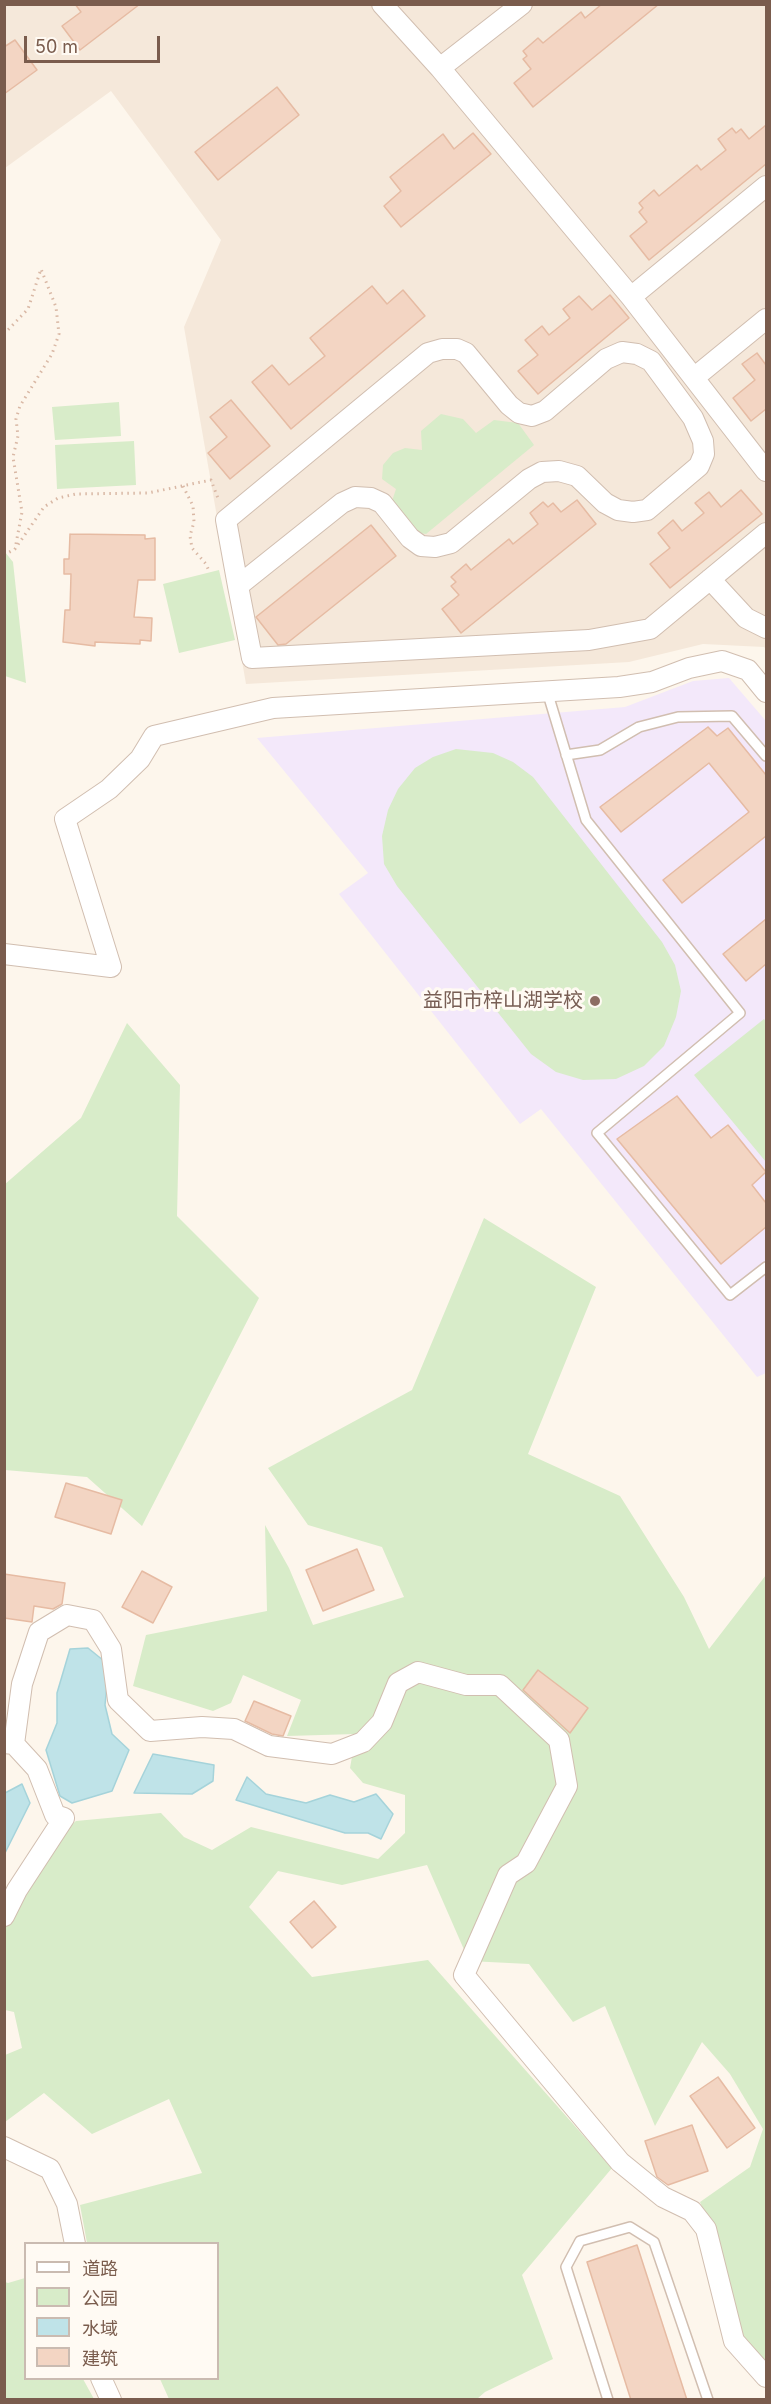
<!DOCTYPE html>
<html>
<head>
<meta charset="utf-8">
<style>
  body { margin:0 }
  #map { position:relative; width:771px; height:2404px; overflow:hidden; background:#fdf6ec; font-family:Inter,"Noto Sans SC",sans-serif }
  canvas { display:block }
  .frame { position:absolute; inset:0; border:6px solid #7a5c4d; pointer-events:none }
  .legend { position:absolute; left:24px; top:2242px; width:195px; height:138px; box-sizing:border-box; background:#fffaf3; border:2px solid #cabbb1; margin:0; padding:8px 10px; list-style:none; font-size:18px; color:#7a5c4d }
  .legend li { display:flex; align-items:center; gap:12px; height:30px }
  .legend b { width:30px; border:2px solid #cabbb1 }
  .scale { position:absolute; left:24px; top:36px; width:136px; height:27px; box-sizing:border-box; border:3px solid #7a5c4d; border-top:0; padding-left:8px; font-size:18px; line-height:21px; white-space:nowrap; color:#7a5c4d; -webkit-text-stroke:4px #fffaf3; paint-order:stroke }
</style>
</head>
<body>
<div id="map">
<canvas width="771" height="2404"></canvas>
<div class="frame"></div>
<ul class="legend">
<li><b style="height:8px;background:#fff"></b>道路</li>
<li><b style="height:16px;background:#d8ecc9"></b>公园</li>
<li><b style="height:16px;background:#bfe3e8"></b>水域</li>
<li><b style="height:16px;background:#f3d5c3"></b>建筑</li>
</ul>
<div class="scale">50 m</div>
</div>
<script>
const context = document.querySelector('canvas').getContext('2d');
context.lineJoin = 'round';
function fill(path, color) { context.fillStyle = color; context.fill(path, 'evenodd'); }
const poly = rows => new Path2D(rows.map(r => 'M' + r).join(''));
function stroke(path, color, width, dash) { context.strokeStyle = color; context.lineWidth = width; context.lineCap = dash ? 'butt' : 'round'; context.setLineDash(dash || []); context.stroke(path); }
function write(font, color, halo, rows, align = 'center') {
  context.font = font + ' Inter,"Noto Sans SC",sans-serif'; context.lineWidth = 6; context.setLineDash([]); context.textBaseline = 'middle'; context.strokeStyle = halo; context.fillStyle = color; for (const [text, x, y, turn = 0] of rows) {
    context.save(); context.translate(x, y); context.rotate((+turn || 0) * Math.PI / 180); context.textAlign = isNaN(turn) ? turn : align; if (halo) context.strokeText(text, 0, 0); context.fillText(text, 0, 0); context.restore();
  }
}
fill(poly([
  [5,5,766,5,766,649,764,647,703,644,629,662,246,684,184,327,221,240,111,91,5,168]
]), '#f5e8da');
fill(poly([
  [729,678,766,721,766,1373,757,1377,541,1109,520,1124,339,894,368,873,257,738,625,707,693,681]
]), '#f3e8fa');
fill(poly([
  [119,402,121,436,55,440,52,407],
  [441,414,463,419,476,433,494,420,518,423,534,445,426,534,413,532,391,504,396,489,382,479,383,465,393,453,405,448,422,450,421,431],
  [134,441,136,485,57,489,55,445],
  [5,552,13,562,26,683,5,676],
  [219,570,235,640,179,653,163,584],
  [456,749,493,753,513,762,533,777,662,942,675,965,681,991,676,1017,664,1046,644,1066,616,1079,583,1080,556,1072,531,1054,397,886,384,864,382,836,388,810,398,789,415,768,433,757],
  [764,1019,766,1022,766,1162,694,1075],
  [127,1023,180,1085,177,1216,259,1298,142,1526,87,1477,5,1470,4,1185,81,1118],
  [484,1218,596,1287,528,1454,620,1496,684,1597,709,1649,766,1575,766,2375,759,2370,729,2307,720,2253,700,2202,750,2167,763,2129,730,2074,702,2042,655,2126,605,2006,573,2022,529,1964,469,1961,427,1865,342,1885,278,1871,249,1907,312,1977,428,1960,612,2168,522,2275,553,2359,485,2392,477,2399,169,2399,160,2379,218,2378,218,2244,87,2243,80,2205,202,2173,169,2099,92,2134,44,2093,5,2122,5,2055,22,2048,14,2012,5,2010,4,1909,26,1863,76,1821,161,1813,184,1837,212,1850,251,1827,378,1859,405,1833,405,1795,363,1783,350,1768,356,1734,287,1736,301,1700,243,1675,231,1703,213,1711,133,1686,146,1635,267,1611,265,1525,289,1568,313,1625,404,1597,382,1547,308,1525,268,1468,412,1390],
  [25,2278,26,2378,83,2379,94,2399,5,2399,5,2282,8,2283]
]), '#d8ecc9');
const water = poly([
  [88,1648,109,1665,105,1705,112,1734,129,1750,112,1791,72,1803,60,1796,46,1750,57,1723,57,1693,70,1649,88,1648],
  [153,1754,214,1765,213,1781,192,1794,134,1793,153,1754],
  [247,1777,266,1794,306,1803,330,1795,354,1802,376,1794,393,1814,381,1839,368,1833,345,1833,236,1800,247,1777],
  [22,1784,30,1803,5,1853,5,1793,22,1784]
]);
fill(water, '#bfe3e8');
stroke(water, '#a5d3da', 1.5);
const building = poly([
  [75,4,140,4,80,50,62,26,81,12,75,4],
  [602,4,659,4,533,107,514,83,531,69,523,59,527,56,523,51,538,38,543,43,581,12,585,18,602,4],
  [15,40,37,70,4,94,4,47,15,40],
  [277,87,299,115,218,180,195,152,277,87],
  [766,125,766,164,649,260,630,236,647,222,639,212,643,208,639,203,654,190,659,196,697,165,701,170,726,150,718,139,732,128,736,133,741,129,749,139,766,125],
  [473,133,491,154,401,227,384,206,401,191,390,177,443,134,454,149,473,133],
  [372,286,387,304,403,290,425,316,291,429,252,382,272,365,289,385,325,356,310,338,372,286],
  [610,295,629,318,538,394,518,371,538,355,525,340,542,326,549,335,570,318,563,309,579,296,592,310,610,295],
  [757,353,766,365,766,409,751,421,733,398,755,380,742,364,757,353],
  [231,400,270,446,230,479,208,453,227,437,210,417,231,400],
  [741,490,762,514,670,588,650,564,670,548,658,533,673,520,682,531,704,513,695,503,709,492,721,507,741,490],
  [577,500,596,524,461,633,442,609,459,595,451,586,456,582,451,577,466,564,471,570,509,539,513,544,538,524,530,513,543,502,548,507,553,503,561,512,577,500],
  [371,525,396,556,286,644,278,645,256,617,371,525],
  [70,534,145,535,145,539,155,538,155,580,138,580,134,617,152,618,151,641,140,640,140,644,95,642,95,646,63,642,65,610,70,610,71,574,64,574,64,559,69,559,70,534],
  [708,727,717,736,728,728,766,775,766,836,682,903,663,880,749,812,709,763,621,832,600,807,708,727],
  [766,919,766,964,746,981,723,954,766,919],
  [677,1096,711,1138,728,1125,766,1172,752,1185,766,1203,766,1227,721,1264,617,1139,677,1096],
  [66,1483,122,1500,111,1534,55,1517,66,1483],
  [357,1549,374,1590,323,1611,306,1570,357,1549],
  [142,1571,172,1587,153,1623,122,1607,142,1571],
  [4,1574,65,1583,62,1604,53,1609,34,1606,32,1622,4,1618,4,1574],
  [538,1670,588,1708,570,1733,523,1690,538,1670],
  [254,1701,291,1716,283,1736,272,1734,245,1721,254,1701],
  [314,1901,336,1927,312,1948,290,1922,314,1901],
  [718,2077,755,2128,727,2148,690,2096,718,2077],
  [692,2125,708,2171,668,2185,657,2177,645,2141,692,2125],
  [637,2245,687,2400,631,2400,587,2262,637,2245]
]);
fill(building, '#f3d5c3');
stroke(building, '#e6bba3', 1.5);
const service = poly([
  [547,691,586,820,740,1013,597,1133,730,1295,766,1267],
  [566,755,600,750,639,727,678,717,732,716,766,756],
  [608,2400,566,2267,580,2241,630,2227,654,2242,708,2400]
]);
const minor = poly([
  [382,4,440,68,631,297],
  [440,68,522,4],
  [766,186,631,297,766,471],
  [695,377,766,319],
  [710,579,746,618,766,628],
  [238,586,342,503,355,497,371,498,382,503,410,538,421,546,435,547,451,543,529,479,542,472,559,471,577,476,605,503,618,510,633,512,647,510,699,466,704,454,703,441,693,418,651,361,637,354,622,352,606,359,545,411,532,416,519,413,509,405,466,353,457,349,442,349,428,353,226,520,238,586,252,658,589,640,650,629,766,533],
  [4,954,111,967,65,819,109,789,140,759,154,736,273,708,619,687,652,682,689,668,722,661,748,670,766,692],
  [4,1743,14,1744,37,1769,55,1815,64,1818,17,1890,4,1916],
  [14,1744,22,1684,39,1632,67,1615,93,1620,111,1649,118,1700,150,1731,202,1727,234,1729,269,1746,332,1754,363,1742,382,1722,398,1683,418,1672,466,1685,500,1685,559,1740,567,1786,526,1863,508,1875,464,1975,620,2162,663,2197,692,2211,706,2229,734,2341,766,2377],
  [4,2147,50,2169,67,2204,75,2244],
  [101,2378,111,2400]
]);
stroke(service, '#d1beb0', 12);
stroke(minor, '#d1beb0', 22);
stroke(poly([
  [4,334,28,309,41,269,56,307,59,334,52,354,20,406,16,419,18,436,13,457,22,512,15,549],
  [183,486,193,506,194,522,190,536,192,548,206,564,209,571],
  [4,555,15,549,44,507,58,498,76,494,148,493,211,480,219,501]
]), '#d9b8a5', 3, [1.5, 4.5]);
stroke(service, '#fff', 9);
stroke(minor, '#fff', 20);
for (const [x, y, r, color] of [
  [595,1001,6,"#8d6e63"]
]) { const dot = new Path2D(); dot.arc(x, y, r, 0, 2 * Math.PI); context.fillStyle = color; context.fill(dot); stroke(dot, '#fffaf3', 2); }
write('20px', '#785e54', '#fffaf3', [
  ["益阳市梓山湖学校",583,1001]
], 'right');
</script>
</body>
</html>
